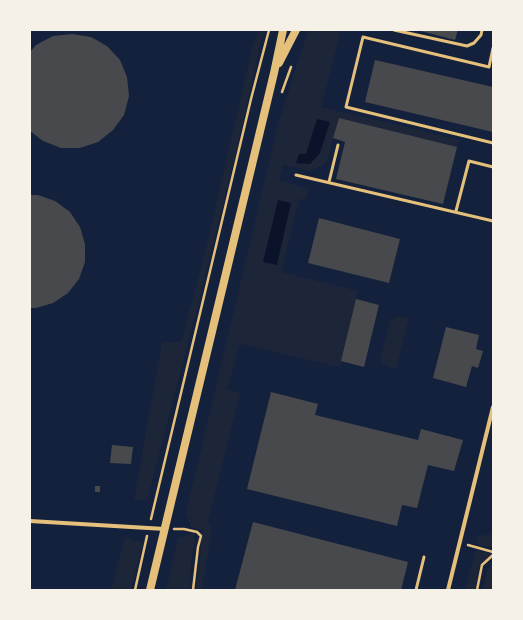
<!DOCTYPE html>
<html>
<head>
<meta charset="utf-8">
<style>
  body { margin:0 }
  #map { position:relative; width:523px; height:620px; overflow:hidden; background:#14213d; font-family:"Work Sans",sans-serif }
  canvas { display:block }
  .frame { position:absolute; inset:0; border:31px solid #f6f1e7; pointer-events:none }
</style>
</head>
<body>
<div id="map">
<canvas width="523" height="620"></canvas>
<div class="frame"></div>
</div>
<script>
const context = document.querySelector('canvas').getContext('2d');
context.lineJoin = 'round';
function fill(path, color) { context.fillStyle = color; context.fill(path, 'evenodd'); }
const poly = rows => new Path2D(rows.map(r => 'M' + r).join(''));
function stroke(path, color, width, dash) { context.strokeStyle = color; context.lineWidth = width; context.lineCap = dash ? 'butt' : 'round'; context.setLineDash(dash || []); context.stroke(path); }
fill(poly([
  [259,30,266,30,260,46,238,143,196,313,147,500,134,500,162,342,181,342,205,252,253,44],
  [308,30,341,30,321,107,460,140,457,147,339,118,327,161,322,166,310,171,283,165,279,180,309,189,306,199,299,199,281,272,358,291,340,367,240,344,227,389,240,393,208,521,211,528,211,534,202,590,196,590,203,530,191,527,186,513,278,124],
  [397,316,409,318,396,369,385,366,380,360,390,321],
  [194,532,195,543,192,555,189,590,166,590,178,539],
  [493,534,493,548,476,544,477,536],
  [125,537,143,543,131,590,111,590],
  [476,550,493,554,480,566,474,590,465,590],
  [493,561,493,590,482,590,487,572]
]), '#1d2539');
fill(poly([
  [317,119,330,122,320,153,310,164,296,163,299,154,306,154],
  [278,200,291,203,277,265,263,262]
]), '#0b132b');
fill(poly([
  [417,30,458,30,455,40],
  [72,34,91,37,107,46,120,60,127,77,129,96,124,115,113,130,98,142,80,148,61,148,43,141,30,131,30,52,36,45,53,36],
  [375,60,493,87,493,132,365,102],
  [339,118,457,147,443,204,336,179,345,142,333,138],
  [30,195,38,195,55,201,70,212,80,227,85,244,85,262,79,279,68,293,53,303,36,308,30,308],
  [319,218,400,239,389,283,308,263],
  [356,299,379,305,364,367,341,361],
  [446,327,479,335,476,349,483,351,478,368,472,366,466,387,433,378],
  [271,392,318,404,315,415,418,440,421,429,463,440,454,471,428,465,417,508,402,505,397,526,247,489],
  [112,445,133,447,131,464,110,463],
  [95,486,100,486,100,492,95,492],
  [253,522,408,562,401,590,235,590]
]), '#48494c');
stroke(poly([
  [282,92,291,67],
  [151,519,251,99,269,30],
  [174,529,184,529,197,532,201,536,198,547,193,590],
  [468,545,493,552],
  [135,590,147,536],
  [477,590,482,565,493,555]
]), '#e5c07b', 2.5);
stroke(poly([
  [394,30,467,46,474,43,481,35,482,30],
  [493,48,489,67,363,37,346,107,493,143],
  [296,175,493,221],
  [329,182,338,145],
  [456,211,469,161,493,167],
  [416,590,424,557]
]), '#e5c07b', 3);
stroke(poly([
  [30,521,165,529],
  [448,590,493,407]
]), '#e5c07b', 4);
stroke(poly([
  [279,63,296,30],
  [150,590,274,73,283,30]
]), '#e5c07b', 8);
</script>
</body>
</html>
